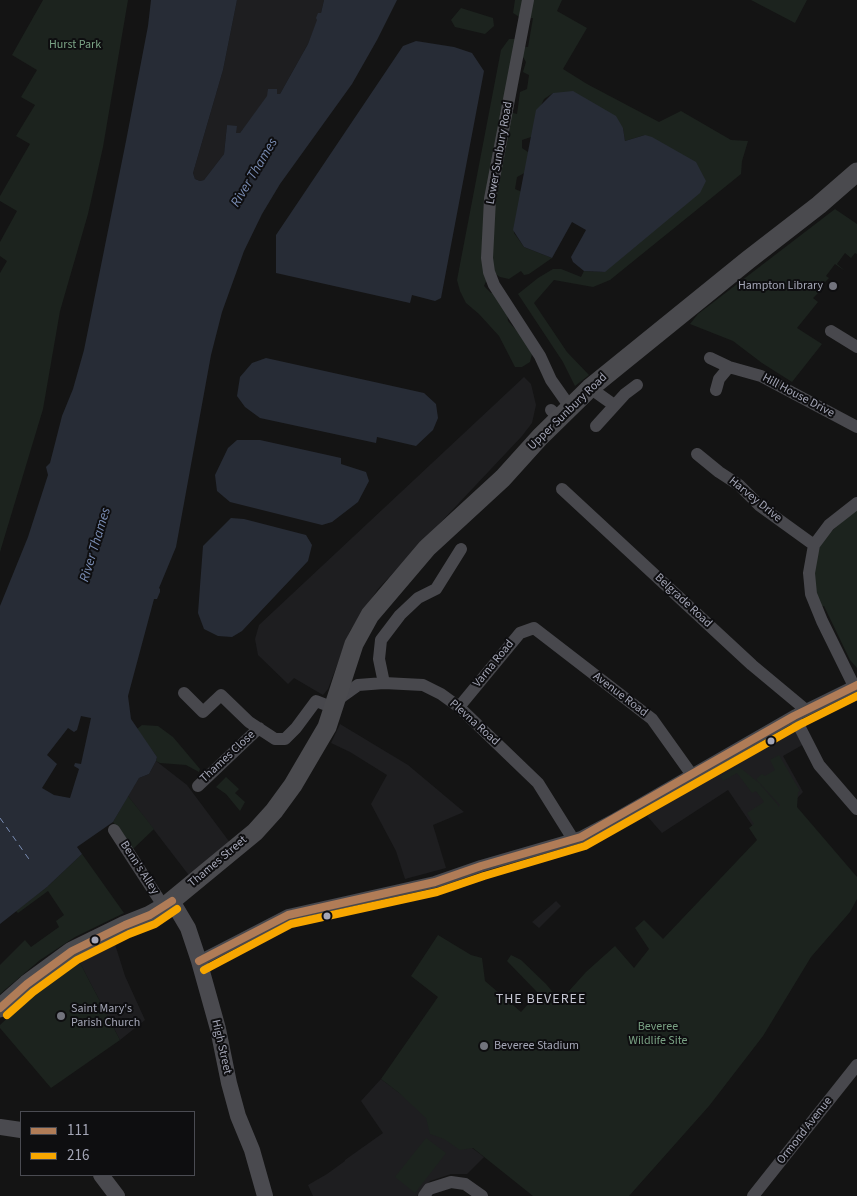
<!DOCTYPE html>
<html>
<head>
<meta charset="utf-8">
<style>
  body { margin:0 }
  #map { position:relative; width:857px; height:1196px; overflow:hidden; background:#141414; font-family:"Source Sans 3",sans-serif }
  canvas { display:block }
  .legend { position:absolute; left:20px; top:1111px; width:175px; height:65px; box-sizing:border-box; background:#0e0e10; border:1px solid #4a4b52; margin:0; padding:6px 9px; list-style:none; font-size:15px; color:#a4a6b6 }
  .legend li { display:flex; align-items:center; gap:10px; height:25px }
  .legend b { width:25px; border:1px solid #4a4b52 }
</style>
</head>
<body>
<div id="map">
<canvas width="857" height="1196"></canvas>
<ul class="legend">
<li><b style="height:6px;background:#b07c57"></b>111</li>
<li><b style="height:6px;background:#f7a600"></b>216</li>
</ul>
</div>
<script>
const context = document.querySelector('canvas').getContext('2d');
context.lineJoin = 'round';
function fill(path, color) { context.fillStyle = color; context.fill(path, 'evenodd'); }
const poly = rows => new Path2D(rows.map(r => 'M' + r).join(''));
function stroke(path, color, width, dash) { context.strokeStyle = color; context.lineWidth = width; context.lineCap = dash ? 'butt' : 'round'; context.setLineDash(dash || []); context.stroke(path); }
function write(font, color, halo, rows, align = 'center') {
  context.font = font + ' "Source Sans 3",sans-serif'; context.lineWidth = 4; context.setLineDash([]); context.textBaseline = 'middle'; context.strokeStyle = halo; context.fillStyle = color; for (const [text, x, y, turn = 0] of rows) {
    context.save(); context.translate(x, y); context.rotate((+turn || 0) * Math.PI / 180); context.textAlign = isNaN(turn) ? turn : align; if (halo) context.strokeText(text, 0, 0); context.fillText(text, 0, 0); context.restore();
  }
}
fill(poly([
  [237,0,324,0,321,13,308,44,280,94,268,96,240,133,236,133,227,125,224,154,204,180,200,181,195,179,193,173,223,70],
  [524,377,531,384,536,405,532,423,522,436,378,589,350,631,328,689,323,695,294,678,288,684,258,655,255,639,259,625],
  [340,724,408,765,464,812,433,825,446,868,405,879,396,851,371,804,387,775,350,752,331,743],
  [794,727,804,744,783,756,803,792,760,837,728,790,662,833,647,816],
  [156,761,187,785,231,844,191,878,128,796,139,778,149,774],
  [556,901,561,906,539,928,532,922],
  [114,941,125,976,145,1020,120,1040,79,961],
  [381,1079,484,1157,467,1174,451,1174,430,1181,417,1196,313,1196,308,1185,327,1174,345,1161,345,1160,383,1133,361,1101]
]), '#1e1e20');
fill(poly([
  [43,0,128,0,103,147,88,214,60,311,43,409,0,552,0,273,7,261,0,256,0,242,17,211,0,201,0,196,30,144,16,136,35,105,21,97,37,70,12,55],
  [515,0,562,0,557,11,587,28,563,69,587,84,659,122,681,111,731,140,748,141,742,161,741,174,610,280,593,287,554,280,534,303,567,352,589,375,575,386,563,362,518,294,538,278,553,269,561,269,581,277,584,271,605,272,645,135,625,141,623,128,553,93,544,99,539,110,534,136,522,140,522,148,531,154,528,171,517,177,515,189,522,192,521,205,514,233,524,247,552,258,529,274,524,275,521,271,509,279,500,277,494,273,488,277,484,286,491,293,494,293,507,313,508,321,525,340,532,354,530,362,522,367,515,367,499,336,479,314,466,303,460,291,457,280,501,50,509,39,517,39,524,47,528,47,533,18,521,18,513,13],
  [523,57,526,62,523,72,529,75,527,89,520,92,517,114,501,110],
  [751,0,807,0,795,23],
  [461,8,493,18,494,26,485,34,455,27,451,20],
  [835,209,857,224,857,254,855,253,851,258,845,253,837,264,845,271,835,264,826,276,829,278,817,290,818,293,813,298,818,302,797,328,822,344,792,382,762,363,733,341,690,324,698,314],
  [857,508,857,668,850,660,824,606,820,607,814,592,815,553,822,540],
  [142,725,158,726,173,737,200,769,199,772,186,765,160,763,156,761,157,757,137,729],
  [779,755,800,791,798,792,797,807,857,877,857,899,850,912,811,957,763,1036,709,1106,629,1196,533,1196,473,1148,460,1150,444,1139,430,1134,426,1118,398,1092,381,1079,438,997,411,976,438,935,471,955,482,958,485,981,521,1012,538,993,507,961,511,955,521,960,546,984,560,1001,586,972,615,946,634,968,649,949,635,928,644,920,663,939,757,840,749,828,754,824,747,813,764,802,756,791,752,793,737,773,723,781,721,776,738,766,759,783,778,805,778,807,780,805,756,779,762,774,765,776,775,770,770,760],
  [226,777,239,789,235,793,245,802,240,811,226,794,216,787],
  [128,796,154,829,133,849,113,822],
  [82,854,124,913,75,937,40,960,0,994,0,965,25,940,31,947,59,927,56,921,64,915,48,891,18,913,16,911,47,887],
  [79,961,120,1040,51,1088,0,1028,0,1025,23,1003],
  [426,1138,446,1153,415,1193,395,1177]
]), '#1c231e');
fill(poly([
  [151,0,237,0,223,70,193,173,195,179,200,181,204,180,224,154,227,125,237,126,236,133,240,133,267,96,268,89,277,89,277,94,280,94,308,44,317,20,316,18,318,13,321,13,324,0,397,0,377,40,352,84,280,184,262,214,244,251,222,312,211,355,176,547,159,588,160,589,160,592,157,599,154,599,128,696,131,719,157,757,156,761,149,774,139,778,113,822,77,847,82,854,47,887,0,924,0,606,28,537,48,475,46,467,50,463,62,416,73,389,84,350,126,141,148,26],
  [81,716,91,718,81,764,75,763,74,766,79,769,70,798,54,795,42,788,57,764,47,755,68,728,74,732,77,730],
  [416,41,454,47,472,53,484,71,441,298,435,301,412,295,410,303,276,273,276,235,403,46],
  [573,91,616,116,623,128,625,141,645,135,652,137,696,162,706,181,700,193,605,272,584,271,573,262,571,257,586,230,572,222,552,258,524,247,513,230,536,110,553,93],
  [266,358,424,393,436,404,438,418,433,430,416,446,377,437,376,443,260,418,245,407,237,396,240,377,252,363],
  [237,440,260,440,341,458,341,464,366,472,369,481,358,502,332,522,322,525,230,502,217,491,215,475,228,448],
  [231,518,244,519,306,535,312,545,308,561,242,631,232,637,218,636,204,629,198,613,203,546]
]), '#272c36');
stroke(poly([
  [0,818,31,862]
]), '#798cb3', 1, [6, 5]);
stroke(poly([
  [528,0,490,199,487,258,489,272,494,285,540,356,551,380,570,407,563,413,558,414,553,412,551,410],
  [831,331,857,347],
  [710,358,729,367,761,376,857,427],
  [590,388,614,405],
  [716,390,719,379,729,367],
  [596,426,625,394,637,385],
  [697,454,719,472,739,485,760,506,814,545],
  [562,489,752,665,806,710],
  [384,683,379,659,381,640,400,615,418,598,436,589,461,549],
  [854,686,822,621,811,594,809,573,814,545,829,525,857,503],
  [184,693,203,712,221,695,249,722,275,739,285,739,296,728,316,701,334,708],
  [337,700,358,685,384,683,423,685,441,694,459,707,538,783,573,839],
  [459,707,520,633,534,628,652,719,692,775],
  [794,716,819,765,857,809],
  [198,786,259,728],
  [114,830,164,907],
  [199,961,288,915,435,882,481,866,581,837,615,819,794,716,857,685],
  [424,1196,429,1189,451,1182,465,1184,482,1196],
  [753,1196,857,1065]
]), '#48484d', 12);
stroke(poly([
  [172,901,188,928,199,961,218,1029,229,1083,238,1116,252,1150,265,1196],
  [0,1127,21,1130],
  [101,1175,117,1196]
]), '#4a4a4f', 16);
stroke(poly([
  [0,1008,27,984,72,951,125,925,150,915,164,907,255,832,274,811,293,785,327,727,354,644,370,615,427,548,503,478,540,437,590,388,748,260,819,205,857,172]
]), '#4a4a4e', 19);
stroke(poly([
  [199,961,288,915,435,882,481,866,581,837,794,716,857,685],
  [0,1008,27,984,72,951,125,925,150,915,172,901]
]), '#b07c57', 8);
stroke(poly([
  [204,970,291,924,437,892,484,876,585,846,799,725,857,696],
  [7,1015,33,992,77,960,129,934,155,924,177,909]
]), '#f7a600', 8);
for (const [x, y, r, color] of [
  [833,286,5,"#72737d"],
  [771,741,4.5,"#a4a6b6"],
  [327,916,4.5,"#a4a6b6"],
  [95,940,4.5,"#a4a6b6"],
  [61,1016,5,"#72737d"],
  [484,1046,5,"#72737d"]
]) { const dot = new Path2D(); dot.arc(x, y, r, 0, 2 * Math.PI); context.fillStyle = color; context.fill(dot); stroke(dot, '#0e0e10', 2); }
write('12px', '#7aa284', '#0e0e10', [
  ["Hurst Park",75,45],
  ["Beveree",658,1027],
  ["Wildlife Site",658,1041]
]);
write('12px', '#a4a6b6', '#0e0e10', [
  ["Lower Sunbury Road",500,153,-80],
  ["Hill House Drive",798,396,28],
  ["Upper Sunbury Road",568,412,-44],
  ["Harvey Drive",755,500,39],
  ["Belgrade Road",683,601,43],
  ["Varna Road",494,664,-51],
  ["Avenue Road",620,695,37],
  ["Plevna Road",474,723,42],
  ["Thames Close",228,757,-43],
  ["Thames Street",218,862,-40],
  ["Benn's Alley",139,868,57],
  ["High Street",221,1047,77],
  ["Ormond Avenue",805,1131,-52]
]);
write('12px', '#a4a6b6', '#0e0e10', [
  ["Hampton Library",823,286,"right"],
  ["Saint Mary's",71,1009],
  ["Parish Church",71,1023],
  ["Beveree Stadium",494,1046]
], 'left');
write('italic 14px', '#798cb3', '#0e0e10', [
  ["River Thames",255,173,-59],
  ["River Thames",96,545,-73]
]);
context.letterSpacing = '1px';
write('14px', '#c5c6d2', '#0e0e10', [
  ["THE BEVEREE",541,1000]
]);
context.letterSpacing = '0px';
</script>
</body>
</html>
